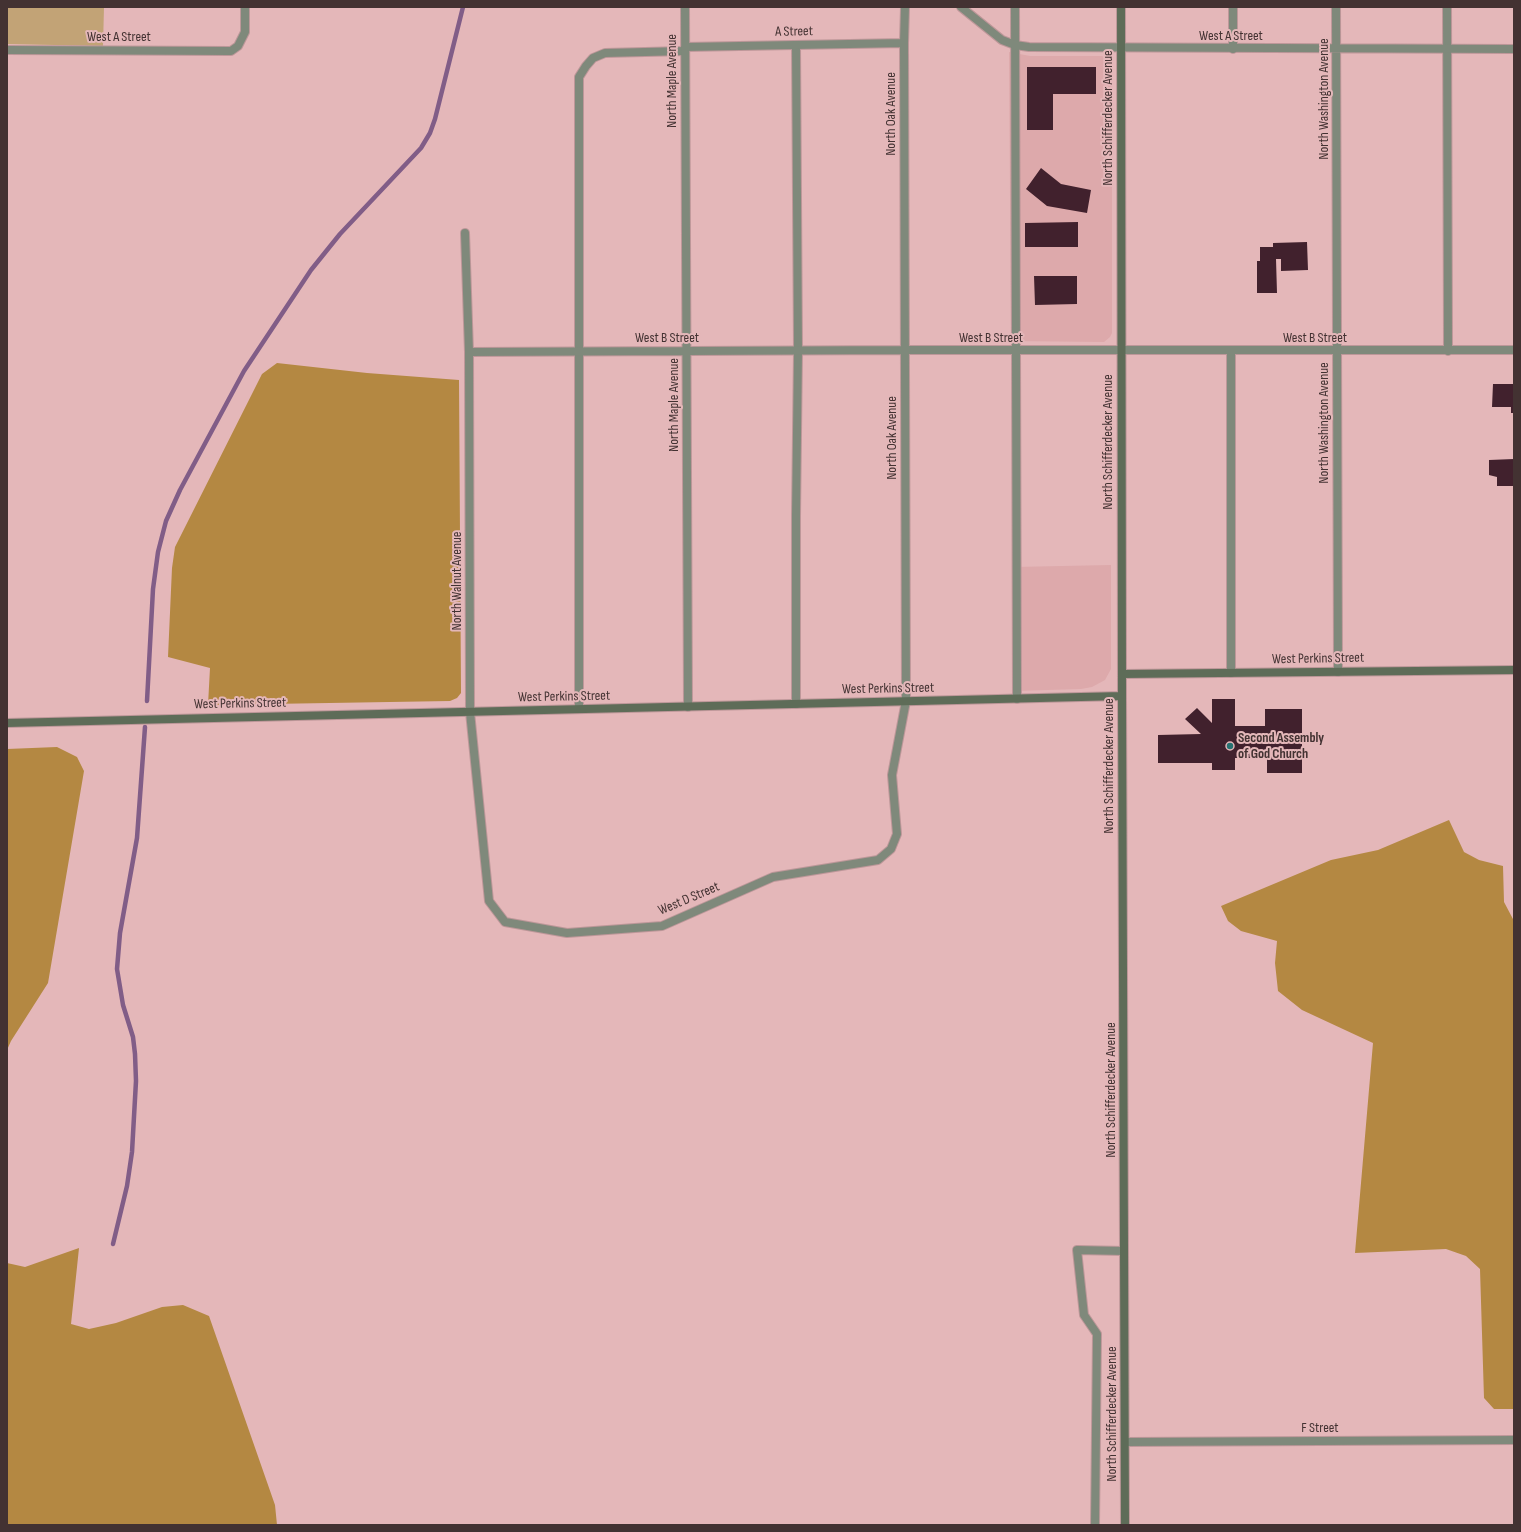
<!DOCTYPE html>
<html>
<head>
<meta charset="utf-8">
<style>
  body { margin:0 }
  #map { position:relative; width:1521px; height:1532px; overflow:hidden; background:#e4b7b9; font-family:"Sofia Sans Condensed",sans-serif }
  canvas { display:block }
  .frame { position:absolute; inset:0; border:8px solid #433232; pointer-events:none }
</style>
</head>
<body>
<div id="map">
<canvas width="1521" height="1532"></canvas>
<div class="frame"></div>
</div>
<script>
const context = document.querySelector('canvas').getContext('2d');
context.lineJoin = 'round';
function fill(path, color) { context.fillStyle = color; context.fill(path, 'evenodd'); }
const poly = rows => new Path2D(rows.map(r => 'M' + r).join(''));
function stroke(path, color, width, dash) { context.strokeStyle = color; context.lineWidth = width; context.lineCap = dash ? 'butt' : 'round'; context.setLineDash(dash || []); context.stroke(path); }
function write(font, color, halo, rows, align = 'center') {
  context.font = font + ' "Sofia Sans Condensed",sans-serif'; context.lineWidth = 4; context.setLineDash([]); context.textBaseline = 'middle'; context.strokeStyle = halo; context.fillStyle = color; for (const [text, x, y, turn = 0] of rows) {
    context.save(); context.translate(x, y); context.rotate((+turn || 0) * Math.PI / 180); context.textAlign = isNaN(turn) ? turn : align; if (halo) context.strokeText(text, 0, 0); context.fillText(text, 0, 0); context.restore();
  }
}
fill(poly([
  [1009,52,1030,56,1102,56,1110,61,1112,68,1112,333,1110,337,1104,342,1011,341],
  [1111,565,1111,669,1105,680,1092,687,1081,689,1014,691,1014,567]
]), '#dda9ab');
fill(poly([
  [7,7,104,7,103,46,7,44]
]), '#c2a376');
fill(poly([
  [277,363,367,373,459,380,461,693,457,698,450,701,208,705,210,668,168,657,172,568,175,547,262,374],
  [57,747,77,757,84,771,48,983,11,1041,7,1050,7,749],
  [1449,820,1464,852,1479,860,1503,866,1504,902,1514,921,1514,1409,1494,1409,1484,1398,1480,1269,1466,1256,1446,1249,1355,1253,1373,1043,1302,1010,1278,991,1275,963,1277,941,1241,931,1228,921,1221,906,1331,860,1378,850],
  [79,1248,71,1324,89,1329,116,1323,162,1307,183,1305,209,1316,275,1505,277,1525,7,1525,7,1263,25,1267]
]), '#b48842');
stroke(poly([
  [147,701,153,589,158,552,166,521,180,490,244,371,311,270,340,234,421,148,430,133,435,119,463,7],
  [113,1244,127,1186,132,1152,136,1081,135,1054,133,1037,123,1005,117,969,120,933,137,838,145,727]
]), '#815d87', 4.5);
fill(poly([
  [1027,67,1096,67,1096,94,1053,94,1053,130,1027,130],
  [1041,168,1061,184,1091,190,1087,213,1047,206,1026,189],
  [1078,222,1078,247,1025,247,1025,223],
  [1307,242,1308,270,1281,271,1281,259,1276,259,1277,293,1257,293,1257,261,1260,261,1260,247,1273,247,1273,243],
  [1034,276,1077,276,1077,304,1035,305],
  [1493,384,1514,384,1514,413,1511,413,1511,407,1492,407],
  [1514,459,1514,486,1497,486,1497,477,1489,475,1489,460],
  [1212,699,1235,699,1235,726,1265,726,1265,709,1302,709,1302,773,1267,773,1267,758,1235,758,1235,770,1212,770,1212,763,1158,763,1158,735,1201,734,1185,719,1197,708,1212,723]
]), '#41212d');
const lane = poly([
  [1015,7,1017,699],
  [1233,7,1233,49],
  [1447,7,1448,351],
  [796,45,798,351,796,516,796,704],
  [1231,351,1231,673],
  [579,709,579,77,586,66,593,58,605,53,685,51],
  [1095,1525,1097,1334,1084,1315,1077,1250,1124,1251]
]);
const street = poly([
  [685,7,688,707],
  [961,7,1002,40,1015,45,1029,47,1514,49],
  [1336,7,1338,672],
  [685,47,904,43],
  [7,50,231,51,238,46,245,32,245,7],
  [465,233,469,352,470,712,489,901,505,922,567,933,662,926,773,877,878,860,891,849,897,834,892,775,906,701,904,43,905,7],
  [469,352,905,350,1514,350],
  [1126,1442,1514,1440]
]);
const secondary = poly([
  [1121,7,1122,696,1125,1525],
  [1122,674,1514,670],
  [7,723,1122,696]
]);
stroke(lane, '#bd9799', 10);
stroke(street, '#bd9799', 10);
stroke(secondary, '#bd9799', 10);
stroke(lane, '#7f897b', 8);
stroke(street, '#7f897b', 8);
stroke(secondary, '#5e6c58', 8);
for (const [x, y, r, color] of [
  [1230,746,4,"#267171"]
]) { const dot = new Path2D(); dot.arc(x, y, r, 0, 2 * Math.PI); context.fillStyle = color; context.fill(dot); stroke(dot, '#e4b7b9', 1.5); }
write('14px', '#433232', '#e4b7b9', [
  ["A Street",794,32,-1],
  ["West A Street",1231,36],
  ["West A Street",119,37],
  ["North Maple Avenue",672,81,-90],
  ["North Washington Avenue",1324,99,-90],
  ["North Oak Avenue",891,114,-90],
  ["North Schifferdecker Avenue",1108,118,-90],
  ["West B Street",667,338],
  ["West B Street",991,338],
  ["West B Street",1315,338],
  ["North Maple Avenue",674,405,-90],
  ["North Washington Avenue",1324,423,-90],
  ["North Oak Avenue",892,438,-90],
  ["North Schifferdecker Avenue",1108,442,-90],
  ["North Walnut Avenue",457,581,-90],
  ["West Perkins Street",1318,659,-1],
  ["West Perkins Street",888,689,-1],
  ["West Perkins Street",564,697,-1],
  ["West Perkins Street",240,704,-1],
  ["North Schifferdecker Avenue",1109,766,-90],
  ["West D Street",689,899,-23],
  ["North Schifferdecker Avenue",1111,1090,-90],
  ["North Schifferdecker Avenue",1112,1414,-90],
  ["F Street",1320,1428]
]);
write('bold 14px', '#433232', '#e4b7b9', [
  ["Second Assembly",1238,738],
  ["of God Church",1238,754]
], 'left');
</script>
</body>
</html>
